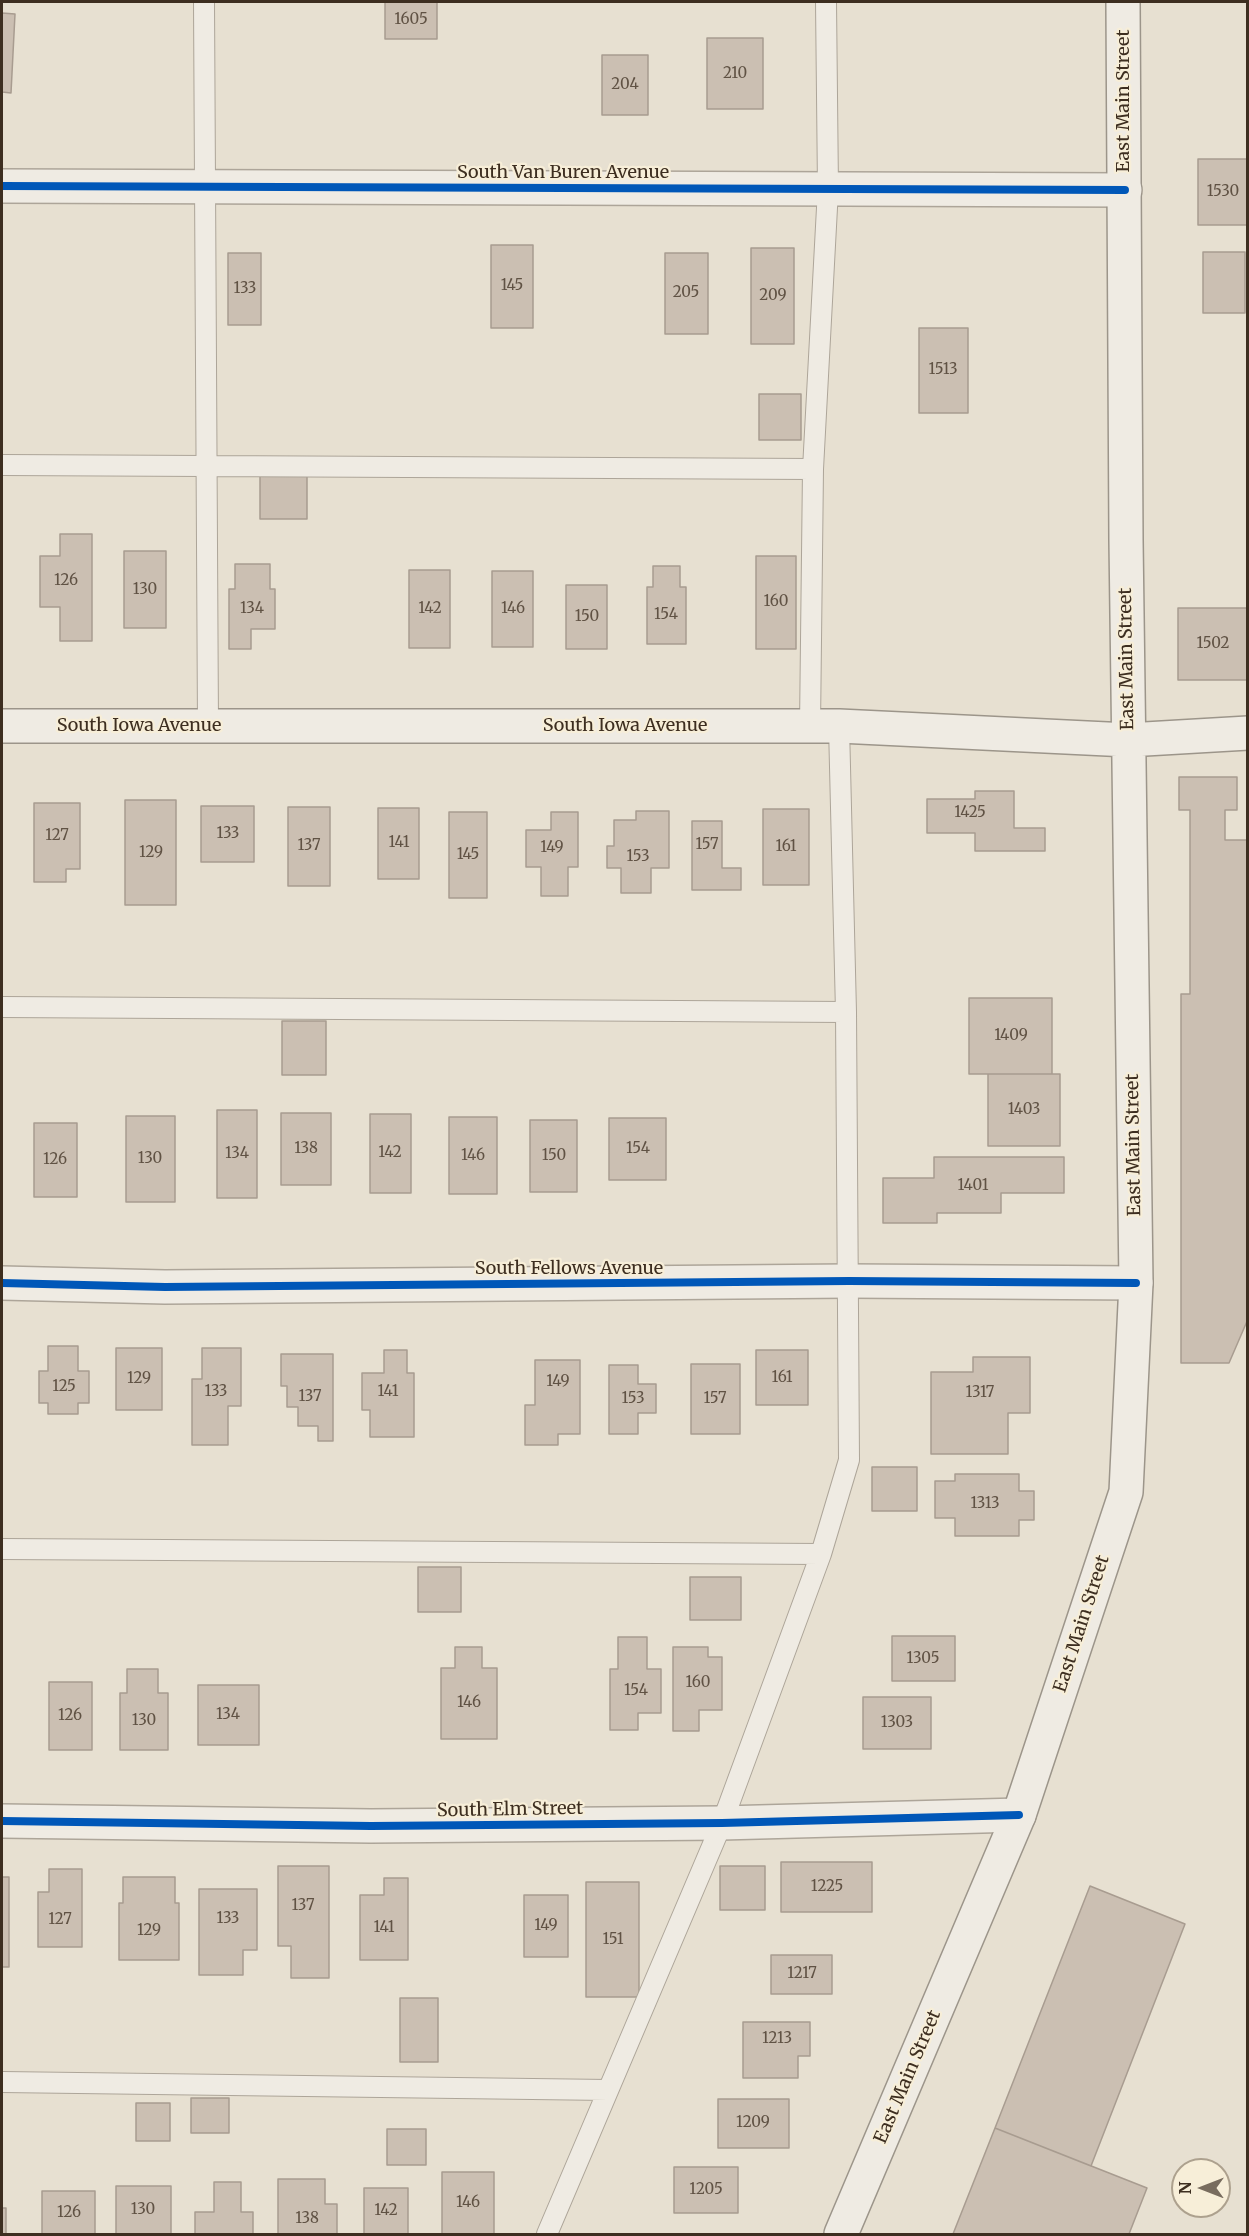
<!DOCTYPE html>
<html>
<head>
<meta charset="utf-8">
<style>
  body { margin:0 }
  #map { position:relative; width:1249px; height:2236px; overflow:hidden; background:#e7e0d1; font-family:Merriweather,serif }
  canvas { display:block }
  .frame { position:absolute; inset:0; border:3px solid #3d2e20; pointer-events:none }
  .north { position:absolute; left:1171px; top:2158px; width:60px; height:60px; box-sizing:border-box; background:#f7eed8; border:2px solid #ada18e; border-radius:50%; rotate:270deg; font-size:16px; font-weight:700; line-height:24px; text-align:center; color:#3d2e20 }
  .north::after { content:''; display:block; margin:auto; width:21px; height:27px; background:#786c5e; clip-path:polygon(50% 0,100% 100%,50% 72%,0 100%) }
</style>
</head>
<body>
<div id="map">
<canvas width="1249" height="2236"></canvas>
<div class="frame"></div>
<div class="north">N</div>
</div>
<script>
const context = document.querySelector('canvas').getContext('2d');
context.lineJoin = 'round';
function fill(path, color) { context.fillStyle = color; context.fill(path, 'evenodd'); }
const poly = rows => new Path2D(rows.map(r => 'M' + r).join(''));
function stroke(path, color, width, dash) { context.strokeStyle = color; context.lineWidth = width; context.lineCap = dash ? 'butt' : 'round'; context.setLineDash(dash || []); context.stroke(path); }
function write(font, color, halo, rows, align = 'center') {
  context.font = font + ' Merriweather,serif'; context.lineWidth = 4.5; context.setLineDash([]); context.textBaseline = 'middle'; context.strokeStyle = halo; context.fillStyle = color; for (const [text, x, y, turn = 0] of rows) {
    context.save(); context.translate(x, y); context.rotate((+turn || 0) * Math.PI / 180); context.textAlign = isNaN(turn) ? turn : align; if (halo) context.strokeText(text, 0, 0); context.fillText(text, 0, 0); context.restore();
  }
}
const building = poly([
  [385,2,437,2,437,39,385,39,385,2],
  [2,13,15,14,11,93,2,92,2,13],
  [707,38,763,38,763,109,707,109,707,38],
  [602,55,648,55,648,115,602,115,602,55],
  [1198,159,1248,159,1248,225,1198,225,1198,159],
  [491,245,533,245,533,328,491,328,491,245],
  [751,248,794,248,794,344,751,344,751,248],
  [1203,252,1245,252,1245,313,1203,313,1203,252],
  [228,253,261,253,261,325,228,325,228,253],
  [665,253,708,253,708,334,665,334,665,253],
  [919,328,968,328,968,413,919,413,919,328],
  [759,394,801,394,801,440,759,440,759,394],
  [260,473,307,473,307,519,260,519,260,473],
  [60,534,92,534,92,641,60,641,60,607,40,607,40,556,60,556,60,534],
  [124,551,166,551,166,628,124,628,124,551],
  [756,556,796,556,796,649,756,649,756,556],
  [235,564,270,564,270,589,275,589,275,629,251,629,251,649,229,649,229,589,235,589,235,564],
  [653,566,680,566,680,587,686,587,686,644,647,644,647,587,653,587,653,566],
  [409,570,450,570,450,648,409,648,409,570],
  [492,571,533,571,533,647,492,647,492,571],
  [566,585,607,585,607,649,566,649,566,585],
  [1178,608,1248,608,1248,680,1178,680,1178,608],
  [1179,777,1237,777,1237,810,1225,810,1225,840,1248,840,1248,1319,1229,1363,1181,1363,1181,994,1190,994,1190,810,1179,810,1179,777],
  [975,791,1014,791,1014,828,1045,828,1045,851,975,851,975,833,927,833,927,799,975,799,975,791],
  [125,800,176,800,176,905,125,905,125,800],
  [34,803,80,803,80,869,66,869,66,882,34,882,34,803],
  [201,806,254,806,254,862,201,862,201,806],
  [288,807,330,807,330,886,288,886,288,807],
  [378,808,419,808,419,879,378,879,378,808],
  [763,809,809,809,809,885,763,885,763,809],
  [636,811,669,811,669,868,651,868,651,893,621,893,621,868,607,868,607,846,614,846,614,820,636,820,636,811],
  [449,812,487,812,487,898,449,898,449,812],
  [551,812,578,812,578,867,568,867,568,896,541,896,541,867,526,867,526,830,551,830,551,812],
  [692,821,722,821,722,868,741,868,741,890,692,890,692,821],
  [969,998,1052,998,1052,1074,969,1074,969,998],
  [282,1021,326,1021,326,1075,282,1075,282,1021],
  [988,1074,1060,1074,1060,1146,988,1146,988,1074],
  [217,1110,257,1110,257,1198,217,1198,217,1110],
  [281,1113,331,1113,331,1185,281,1185,281,1113],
  [370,1114,411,1114,411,1193,370,1193,370,1114],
  [126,1116,175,1116,175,1202,126,1202,126,1116],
  [449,1117,497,1117,497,1194,449,1194,449,1117],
  [609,1118,666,1118,666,1180,609,1180,609,1118],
  [530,1120,577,1120,577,1192,530,1192,530,1120],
  [34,1123,77,1123,77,1197,34,1197,34,1123],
  [934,1157,1064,1157,1064,1193,1001,1193,1001,1213,937,1213,937,1223,883,1223,883,1178,934,1178,934,1157],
  [48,1346,78,1346,78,1371,89,1371,89,1403,78,1403,78,1414,48,1414,48,1403,39,1403,39,1371,48,1371,48,1346],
  [116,1348,162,1348,162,1410,116,1410,116,1348],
  [202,1348,241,1348,241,1406,228,1406,228,1445,192,1445,192,1379,202,1379,202,1348],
  [384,1350,407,1350,407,1373,414,1373,414,1437,370,1437,370,1410,362,1410,362,1373,384,1373,384,1350],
  [756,1350,808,1350,808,1405,756,1405,756,1350],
  [281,1354,333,1354,333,1441,318,1441,318,1426,298,1426,298,1407,287,1407,287,1386,281,1386,281,1354],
  [973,1357,1030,1357,1030,1413,1008,1413,1008,1454,931,1454,931,1372,973,1372,973,1357],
  [535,1360,580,1360,580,1434,558,1434,558,1445,525,1445,525,1405,535,1405,535,1360],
  [691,1364,740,1364,740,1434,691,1434,691,1364],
  [609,1365,638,1365,638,1384,656,1384,656,1413,638,1413,638,1434,609,1434,609,1365],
  [872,1467,917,1467,917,1511,872,1511,872,1467],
  [955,1474,1019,1474,1019,1491,1034,1491,1034,1520,1019,1520,1019,1536,955,1536,955,1518,935,1518,935,1481,955,1481,955,1474],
  [418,1567,461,1567,461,1612,418,1612,418,1567],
  [690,1577,741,1577,741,1620,690,1620,690,1577],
  [892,1636,955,1636,955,1681,892,1681,892,1636],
  [618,1637,647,1637,647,1669,661,1669,661,1713,638,1713,638,1730,610,1730,610,1669,618,1669,618,1637],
  [455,1647,482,1647,482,1668,497,1668,497,1739,441,1739,441,1668,455,1668,455,1647],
  [673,1647,708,1647,708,1657,722,1657,722,1710,699,1710,699,1731,673,1731,673,1647],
  [127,1669,158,1669,158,1693,168,1693,168,1750,120,1750,120,1693,127,1693,127,1669],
  [49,1682,92,1682,92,1750,49,1750,49,1682],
  [198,1685,259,1685,259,1745,198,1745,198,1685],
  [863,1697,931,1697,931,1749,863,1749,863,1697],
  [781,1862,872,1862,872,1912,781,1912,781,1862],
  [278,1866,329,1866,329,1978,291,1978,291,1946,278,1946,278,1866],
  [720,1866,765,1866,765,1910,720,1910,720,1866],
  [49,1869,82,1869,82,1947,38,1947,38,1892,49,1892,49,1869],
  [2,1877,9,1877,9,1967,2,1967,2,1877],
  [123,1877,175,1877,175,1903,179,1903,179,1960,119,1960,119,1903,123,1903,123,1877],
  [384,1878,408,1878,408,1960,360,1960,360,1895,384,1895,384,1878],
  [586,1882,639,1882,639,1997,586,1997,586,1882],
  [1090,1886,1185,1924,1091,2166,995,2128,1090,1886],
  [199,1889,257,1889,257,1950,243,1950,243,1975,199,1975,199,1889],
  [524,1895,568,1895,568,1957,524,1957,524,1895],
  [771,1955,832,1955,832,1994,771,1994,771,1955],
  [400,1998,438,1998,438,2062,400,2062,400,1998],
  [743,2022,810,2022,810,2056,798,2056,798,2078,743,2078,743,2022],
  [191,2098,229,2098,229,2133,191,2133,191,2098],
  [718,2099,789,2099,789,2148,718,2148,718,2099],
  [136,2103,170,2103,170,2141,136,2141,136,2103],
  [995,2128,1147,2188,1129,2234,953,2234,995,2128],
  [387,2129,426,2129,426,2165,387,2165,387,2129],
  [674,2167,738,2167,738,2213,674,2213,674,2167],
  [442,2172,494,2172,494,2234,442,2234,442,2172],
  [278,2179,325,2179,325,2204,337,2204,337,2234,278,2234,278,2179],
  [214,2182,241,2182,241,2212,253,2212,253,2234,195,2234,195,2212,214,2212,214,2182],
  [116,2186,171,2186,171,2234,116,2234,116,2186],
  [364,2188,408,2188,408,2234,364,2234,364,2188],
  [42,2191,95,2191,95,2234,42,2234,42,2191],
  [2,2208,6,2208,6,2234,2,2234,2,2208]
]);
fill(building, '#cbbfb2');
stroke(building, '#a89c90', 1.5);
const service = poly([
  [204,2,208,726],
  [2,465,813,469],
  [810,726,813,469,828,189,826,2],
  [2,1007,846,1012],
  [2,1549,821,1554],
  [2,2082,608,2090],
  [547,2234,722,1823,821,1554,849,1460,846,1012,839,726]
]);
const minor = poly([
  [2,186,1125,190],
  [2,1283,165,1287,849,1281,1136,1283],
  [2,1821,371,1826,722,1823,1019,1815]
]);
const secondary = poly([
  [2,726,839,726,1128,740,1248,733],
  [841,2234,1019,1815,1126,1492,1136,1283,1126,540,1123,2]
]);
stroke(service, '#ada599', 22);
stroke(minor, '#ada599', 36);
stroke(secondary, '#9c958a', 36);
stroke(service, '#efebe3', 20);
stroke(minor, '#efebe3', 33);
stroke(secondary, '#efebe3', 33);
stroke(poly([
  [2,186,1125,190],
  [2,1283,165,1287,849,1281,1136,1283],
  [2,1821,371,1826,722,1823,1019,1815]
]), '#0057b8', 8);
write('15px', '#605244', null, [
  ["1605",411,20],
  ["210",735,74],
  ["204",625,85],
  ["1530",1223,192],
  ["145",512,286],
  ["133",245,289],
  ["205",686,293],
  ["209",773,296],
  ["1513",943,370],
  ["126",66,581],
  ["130",145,590],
  ["160",776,602],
  ["134",252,609],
  ["142",430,609],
  ["146",513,609],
  ["154",666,615],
  ["150",587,617],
  ["1502",1213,644],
  ["1425",970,813],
  ["133",228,834],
  ["127",57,836],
  ["141",399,843],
  ["157",707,845],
  ["137",309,846],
  ["161",786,847],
  ["149",552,848],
  ["129",151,853],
  ["145",468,855],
  ["153",638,857],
  ["1409",1011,1036],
  ["1403",1024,1110],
  ["138",306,1149],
  ["154",638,1149],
  ["142",390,1153],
  ["134",237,1154],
  ["146",473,1156],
  ["150",554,1156],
  ["130",150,1159],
  ["126",55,1160],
  ["1401",973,1186],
  ["161",782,1378],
  ["129",139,1379],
  ["149",558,1382],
  ["125",64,1387],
  ["133",216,1392],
  ["141",388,1392],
  ["1317",980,1393],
  ["137",310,1397],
  ["153",633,1399],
  ["157",715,1399],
  ["1313",985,1504],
  ["1305",923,1659],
  ["160",698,1683],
  ["154",636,1691],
  ["146",469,1703],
  ["134",228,1715],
  ["126",70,1716],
  ["130",144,1721],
  ["1303",897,1723],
  ["1225",827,1887],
  ["137",303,1906],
  ["133",228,1919],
  ["127",60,1920],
  ["149",546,1926],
  ["141",384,1928],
  ["129",149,1931],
  ["151",613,1940],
  ["1217",802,1974],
  ["1213",777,2039],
  ["1209",753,2123],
  ["1205",706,2190],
  ["146",468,2203],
  ["130",143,2210],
  ["142",386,2211],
  ["126",69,2213],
  ["138",307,2219]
]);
write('18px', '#3d2e20', '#f7eed8', [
  ["East Main Street",1124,101,-90],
  ["South Van Buren Avenue",563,173],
  ["East Main Street",1127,659,-91],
  ["South Iowa Avenue",139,726],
  ["South Iowa Avenue",625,726],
  ["East Main Street",1134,1145,-91],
  ["South Fellows Avenue",569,1269],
  ["East Main Street",1082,1624,-72],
  ["South Elm Street",510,1810,-1],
  ["East Main Street",908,2077,-67]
]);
</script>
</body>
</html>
